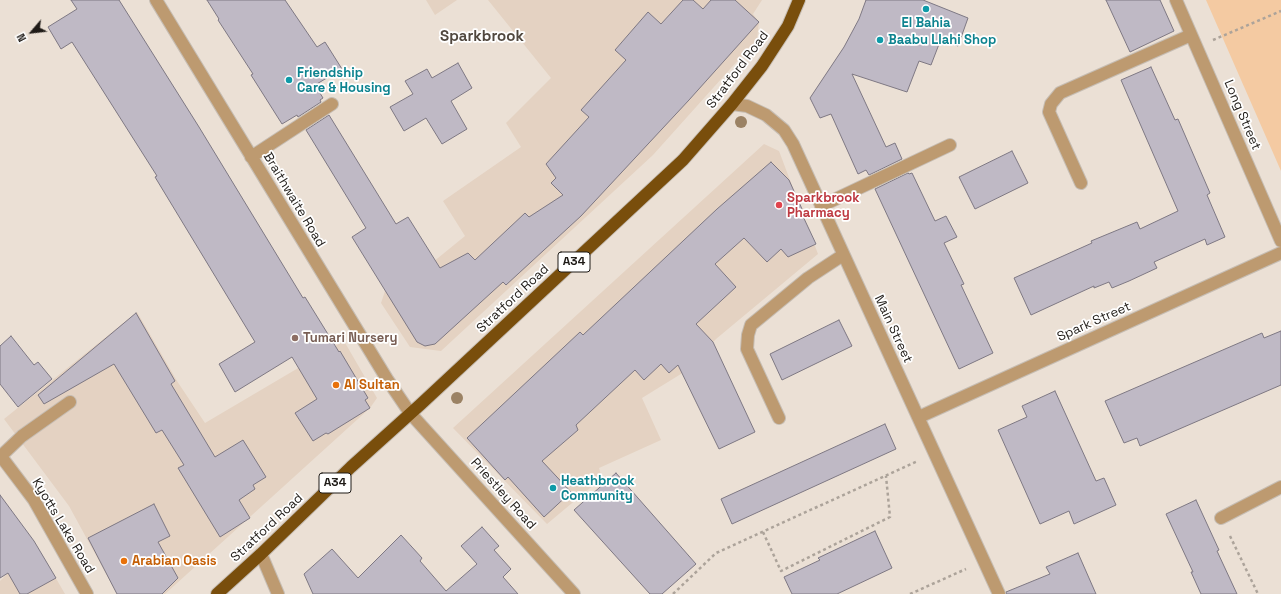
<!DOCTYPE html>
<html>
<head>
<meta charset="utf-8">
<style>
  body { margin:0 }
  #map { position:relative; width:1281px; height:594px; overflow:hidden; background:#ebe0d5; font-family:"Space Grotesk",sans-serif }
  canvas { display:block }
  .north { position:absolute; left:12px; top:12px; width:40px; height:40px; -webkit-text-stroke:3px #fff; paint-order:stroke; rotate:242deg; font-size:11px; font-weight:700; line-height:16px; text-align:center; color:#1f1b17 }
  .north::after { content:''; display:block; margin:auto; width:14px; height:18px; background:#1f1b17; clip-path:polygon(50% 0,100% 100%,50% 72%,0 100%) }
</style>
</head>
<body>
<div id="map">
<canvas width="1281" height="594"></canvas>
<div class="north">N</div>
</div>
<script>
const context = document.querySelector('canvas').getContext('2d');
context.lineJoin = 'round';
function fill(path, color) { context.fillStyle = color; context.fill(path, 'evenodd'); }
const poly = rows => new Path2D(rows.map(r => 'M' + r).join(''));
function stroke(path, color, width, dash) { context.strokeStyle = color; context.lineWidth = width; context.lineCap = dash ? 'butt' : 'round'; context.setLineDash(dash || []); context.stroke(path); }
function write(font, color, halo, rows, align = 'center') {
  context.font = font + ' "Space Grotesk",sans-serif'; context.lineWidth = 3.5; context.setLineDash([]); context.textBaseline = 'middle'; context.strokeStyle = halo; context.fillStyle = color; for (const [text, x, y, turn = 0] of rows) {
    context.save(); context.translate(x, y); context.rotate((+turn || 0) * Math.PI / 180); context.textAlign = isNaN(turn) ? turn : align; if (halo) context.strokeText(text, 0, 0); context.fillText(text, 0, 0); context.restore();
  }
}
fill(poly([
  [426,0,457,0,435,15],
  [488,0,762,0,753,14,759,22,757,39,653,155,441,351,410,347,381,303,385,291,422,271,465,236,443,201,521,147,506,123,551,78],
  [764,144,779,151,818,254,716,339,689,369,642,398,661,440,599,468,602,478,547,524,453,428],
  [137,312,177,381,205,423,344,341,377,398,370,408,165,594,117,594,69,506,4,419],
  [42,554,65,594,0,594,0,581,8,573]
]), '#e4d2c2');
fill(poly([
  [1206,0,1281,0,1281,171]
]), '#f4caa2');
const building = poly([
  [71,0,119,0,199,127,303,298,305,297,339,352,340,351,368,398,365,400,370,408,328,434,326,433,313,441,295,413,317,399,292,357,235,392,219,364,255,342,155,177,157,176,72,42,61,49,48,27,77,9,71,0],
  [207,0,285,0,317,47,325,42,342,69,315,85,323,98,320,100,321,102,298,117,297,115,282,124,251,75,253,74,218,20,219,19,207,0],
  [683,0,693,0,703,9,711,0,735,0,759,22,689,100,581,216,506,285,503,282,435,344,425,346,417,342,352,237,366,228,306,130,329,115,396,224,408,217,440,268,468,253,475,260,525,213,529,217,563,195,551,183,556,178,546,164,589,117,581,110,626,60,615,50,648,12,661,24,683,0],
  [866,0,923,0,968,18,958,46,941,39,931,65,919,61,907,92,852,74,886,147,895,143,902,159,869,175,866,170,858,174,831,114,820,118,810,98,844,47,859,19,866,0],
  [1106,0,1160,0,1174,31,1130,52,1106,0],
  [458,63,472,88,451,101,467,129,442,144,426,118,404,131,390,107,413,94,405,81,427,69,432,78,458,63],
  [1151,67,1175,120,1178,119,1210,193,1207,195,1225,237,1207,245,1205,239,1154,262,1157,268,1129,281,1112,288,1109,282,1094,288,1094,286,1031,315,1014,278,1092,243,1091,241,1137,222,1140,229,1178,211,1121,80,1151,67],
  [1012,151,1028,183,975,209,959,177,1012,151],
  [771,162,789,180,802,209,800,210,816,244,788,257,781,249,767,262,744,238,715,264,736,287,696,324,713,342,755,432,719,449,678,365,669,373,661,364,644,380,635,370,576,425,578,430,542,461,571,492,544,517,508,477,505,480,467,438,580,332,583,335,717,209,771,162],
  [908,173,909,174,912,173,935,221,946,216,957,237,944,243,964,284,961,285,993,353,959,369,875,189,908,173],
  [136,313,175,381,171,384,215,457,243,440,266,477,253,485,255,489,239,500,250,518,220,537,178,468,184,465,162,430,156,433,114,364,44,404,38,395,136,313],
  [839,320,852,346,782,380,770,354,839,320],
  [1281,331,1281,385,1140,446,1137,438,1124,443,1105,401,1262,333,1264,338,1281,331],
  [11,336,34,365,38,362,52,379,18,407,0,384,0,346,11,336],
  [1055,391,1096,481,1104,478,1116,505,1074,524,1069,511,1040,524,998,430,1027,417,1022,406,1055,391],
  [885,424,896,449,732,524,721,499,885,424],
  [616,473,696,564,662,594,650,594,574,510,616,473],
  [0,495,34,541,56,578,27,594,20,594,8,573,0,578,0,495],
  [1196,500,1219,550,1217,551,1237,594,1201,594,1191,572,1193,572,1166,514,1196,500],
  [154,504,170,536,158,542,178,578,162,594,117,594,88,538,154,504],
  [482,527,499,546,494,550,511,569,503,577,518,594,313,594,304,574,332,549,358,578,401,535,422,558,420,561,446,591,477,564,461,546,482,527],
  [875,531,892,568,837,594,792,594,784,577,820,560,818,558,875,531],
  [1078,553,1096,594,1006,594,1006,592,1050,574,1046,567,1078,553]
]);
fill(building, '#bfb9c5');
stroke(building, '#7e7883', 1);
const minor = poly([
  [156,0,387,379,410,413,574,594],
  [1176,0,1281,241],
  [732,104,747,106,766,115,784,130,793,144,999,594],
  [251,157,332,104],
  [1081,183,1049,112,1051,104,1060,93,1191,35],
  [821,206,950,145],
  [919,417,1281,253],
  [779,418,747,349,748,335,751,325,808,278,843,255],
  [0,455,34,500,87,594],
  [1,456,22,436,70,402],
  [1221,518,1281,487],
  [261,554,278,594]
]);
const highway = poly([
  [217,594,261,554,351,467,421,404,683,160,732,104,762,66,788,26,799,0]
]);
stroke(minor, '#c6bdb3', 14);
stroke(highway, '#c6bdb3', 14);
stroke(poly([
  [1213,40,1281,11],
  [763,532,781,571,890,517,886,476],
  [1230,536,1258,594],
  [673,594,716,553,918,461],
  [910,594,966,569]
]), '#aca39a', 2.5, [3, 3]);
stroke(minor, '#bd9a70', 12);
stroke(highway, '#794e0c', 12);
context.fillStyle = '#9b8264';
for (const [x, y] of [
  [741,122],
  [457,398]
]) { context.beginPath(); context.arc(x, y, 6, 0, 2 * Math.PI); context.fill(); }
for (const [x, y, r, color] of [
  [926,9,4,"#0f9aa8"],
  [880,40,4,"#0f9aa8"],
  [289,80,4,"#0f9aa8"],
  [779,205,4,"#e0444e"],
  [295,338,4,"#8d6e63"],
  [336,385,4,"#e8710a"],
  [553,488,4,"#0f9aa8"],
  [124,561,4,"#e8710a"]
]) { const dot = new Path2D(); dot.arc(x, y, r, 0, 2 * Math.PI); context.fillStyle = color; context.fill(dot); stroke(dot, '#fff', 1.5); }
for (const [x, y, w] of [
  [574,262,32],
  [335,483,32]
]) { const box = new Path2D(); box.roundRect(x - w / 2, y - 10, w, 20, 3); context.fillStyle = '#fff'; context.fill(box); stroke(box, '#1f1b17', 1); }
write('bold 12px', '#1f1b17', null, [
  ["A34",574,262],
  ["A34",335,483]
]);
write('bold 13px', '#0d838f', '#fff', [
  ["El Bahia",926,23,"center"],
  ["Baabu Llahi Shop",888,40],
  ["Friendship",297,73],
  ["Care & Housing",297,88],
  ["Heathbrook",561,481],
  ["Community",561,496]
], 'left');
write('13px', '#1f1b17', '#fff', [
  ["Stratford Road",738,70,-53],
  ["Long Street",1242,115,67],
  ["Braithwaite Road",294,200,59],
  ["Stratford Road",513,299,-43],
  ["Spark Street",1094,322,-24],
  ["Main Street",893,329,65],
  ["Priestley Road",503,494,48],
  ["Kyotts Lake Road",63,526,59],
  ["Stratford Road",267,528,-43]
]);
write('bold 13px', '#be3a42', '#fff', [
  ["Sparkbrook",787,198],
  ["Pharmacy",787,213]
], 'left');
write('bold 13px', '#785e54', '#fff', [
  ["Tumari Nursery",303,338]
], 'left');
write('bold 13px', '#c56008', '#fff', [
  ["Al Sultan",344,385],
  ["Arabian Oasis",132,561]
], 'left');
write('bold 15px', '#51483f', '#fff', [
  ["Sparkbrook",482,37]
]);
</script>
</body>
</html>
